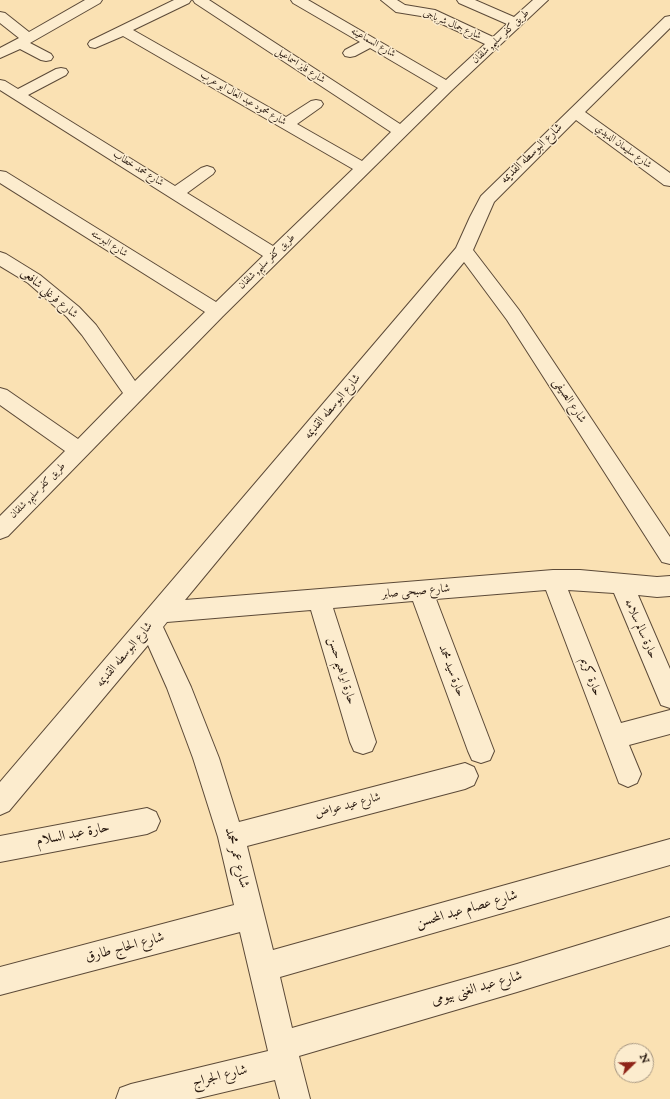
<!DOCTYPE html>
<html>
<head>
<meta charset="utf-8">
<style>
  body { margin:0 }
  #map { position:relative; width:670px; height:1099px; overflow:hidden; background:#fae1b3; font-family:"IM FELL English",serif }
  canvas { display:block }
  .north { position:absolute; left:614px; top:1043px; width:40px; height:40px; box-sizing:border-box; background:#fcecce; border:1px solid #a79782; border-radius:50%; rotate:67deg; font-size:11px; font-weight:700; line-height:16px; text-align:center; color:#27180f }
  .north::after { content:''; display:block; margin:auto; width:14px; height:18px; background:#8f2418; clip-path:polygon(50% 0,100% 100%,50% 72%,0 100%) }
</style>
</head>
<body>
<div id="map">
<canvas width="670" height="1099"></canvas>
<div class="north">N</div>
</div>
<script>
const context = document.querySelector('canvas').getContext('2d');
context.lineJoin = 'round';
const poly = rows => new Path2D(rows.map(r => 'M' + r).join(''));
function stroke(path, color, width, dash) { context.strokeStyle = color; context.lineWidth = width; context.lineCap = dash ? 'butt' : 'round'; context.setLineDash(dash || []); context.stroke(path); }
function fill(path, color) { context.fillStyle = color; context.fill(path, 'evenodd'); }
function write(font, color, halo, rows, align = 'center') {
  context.font = font + ' "IM FELL English",Amiri,serif'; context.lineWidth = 3; context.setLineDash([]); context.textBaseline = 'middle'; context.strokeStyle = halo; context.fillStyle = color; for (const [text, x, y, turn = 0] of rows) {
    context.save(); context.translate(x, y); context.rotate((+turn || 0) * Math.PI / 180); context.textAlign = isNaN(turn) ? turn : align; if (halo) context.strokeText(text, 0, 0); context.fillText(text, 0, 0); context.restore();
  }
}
const minor = poly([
  [85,0,102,0,100,3,30,43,51,54,53,57,51,60,46,61,41,60,20,49,0,58,0,48,19,38,0,23,0,12,5,13,29,32,85,0],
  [174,0,191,0,189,3,133,30,286,117,311,101,316,100,321,101,323,104,321,107,297,124,362,161,391,132,195,3,193,0,209,0,400,124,438,88,370,48,355,56,350,57,345,56,343,53,345,50,360,42,293,3,291,0,308,0,446,80,485,44,427,17,396,12,381,0,397,0,405,5,435,10,493,37,507,24,459,3,457,0,475,0,514,17,533,0,548,0,452,90,223,316,8,536,0,539,0,516,65,451,0,405,0,388,7,390,78,439,123,393,82,335,67,317,28,283,0,266,0,252,6,254,40,275,79,307,96,325,135,381,205,312,0,183,0,171,6,172,216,302,263,256,0,90,0,80,5,81,18,89,56,69,61,68,66,69,68,72,66,75,28,95,175,186,201,168,207,166,213,168,215,171,213,174,187,193,273,246,353,169,123,36,95,48,90,47,88,44,90,41,174,0],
  [670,16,670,28,585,112,670,173,670,186,664,185,576,120,494,202,473,250,519,310,670,537,670,564,662,562,507,320,464,262,185,600,553,570,580,570,657,577,670,576,670,596,657,597,638,595,670,669,670,708,661,705,614,593,568,590,621,723,670,710,670,734,629,745,641,774,637,783,628,787,619,783,546,590,436,599,494,751,490,760,481,763,472,760,468,751,413,601,333,608,376,742,372,751,363,754,354,751,350,742,311,610,167,622,163,627,191,687,219,758,239,822,465,763,474,767,478,776,474,785,465,789,247,846,273,950,670,839,670,865,280,977,292,1028,517,964,670,917,670,945,517,992,299,1056,310,1099,280,1099,275,1080,195,1099,116,1099,120,1088,131,1084,268,1051,240,932,0,995,0,967,234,905,218,837,193,758,167,688,148,645,9,811,0,815,0,782,456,248,470,217,481,196,665,17,670,16],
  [147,808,156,812,160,821,156,830,147,834,0,862,0,836,147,808]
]);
stroke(minor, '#5c4a38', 2);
fill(minor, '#fcecce');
write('10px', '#27180f', '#fcecce', [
  ["شارع جمال شرباجى",452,25,23],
  ["طريق كفر سليم, شلقان",501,37,-43],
  ["شارع السماعينه",373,43,30],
  ["شارع فايز اسماعيل",300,66,33],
  ["شارع محمود عبد العال ابو عرب",243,99,30],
  ["شارع سليمان الديدي",623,147,36],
  ["شارع محمد خطاب",138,169,32],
  ["شارع البوسته",109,244,32],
  ["طريق كفر سليم, شلقان",267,262,-44],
  ["طريق كفر سليم, شلقان",38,491,-45]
]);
write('12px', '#27180f', '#fcecce', [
  ["شارع البوسطه القديمه",532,154,-44],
  ["شارع فرغلي شافعى",49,294,40],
  ["شارع الصيفى",569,401,57],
  ["شارع البوسطه القديمه",333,407,-50],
  ["شارع صبحى صابر",416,592,-5],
  ["حارة سالم سلامه",640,629,66],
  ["شارع البوسطه القديمه",125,655,-50],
  ["حارة ابراهيم حسن",341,671,73],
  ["حارة سيد محمد",451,671,69],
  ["حارة كريم",590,677,69],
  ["شارع عيد عواض",348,806,-15]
]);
write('14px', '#27180f', '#fcecce', [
  ["حارة عبد السلام",73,835,-11],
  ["شارع عمر محمد",236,858,75],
  ["شارع عصام عبد المحسن",467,910,-16],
  ["شارع الحاج طارق",125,948,-15],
  ["شارع عبد الغنى بيومى",477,989,-16],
  ["شارع الجراج",220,1077,-14]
]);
</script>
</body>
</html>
